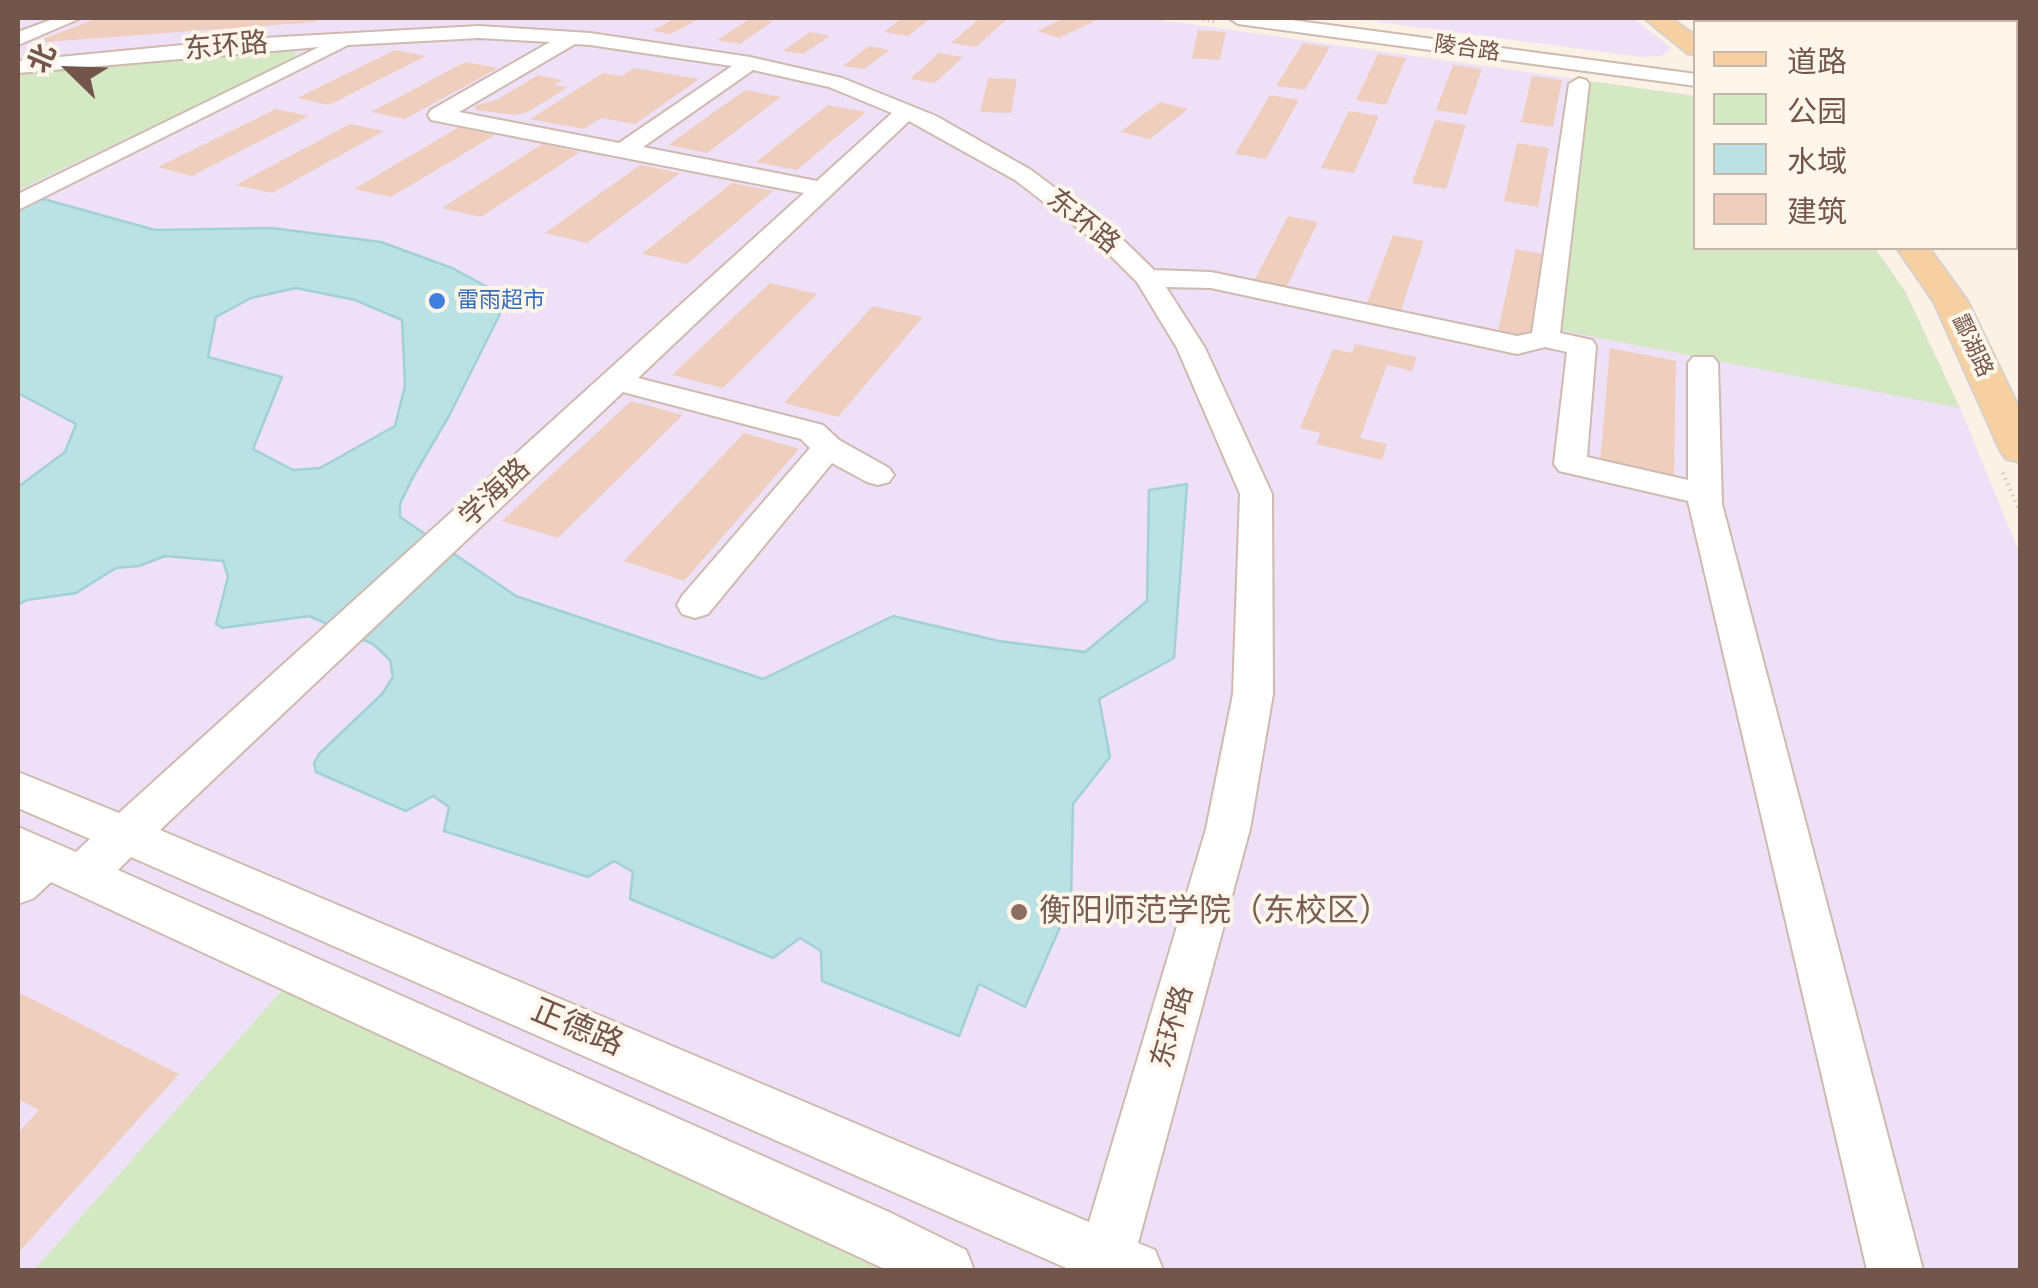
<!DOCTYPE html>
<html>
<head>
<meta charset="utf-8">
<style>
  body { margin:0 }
  #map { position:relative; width:2038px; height:1288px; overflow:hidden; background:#fbf1e5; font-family:Karla,"Noto Sans SC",sans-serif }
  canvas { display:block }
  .frame { position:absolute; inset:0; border:20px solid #72564b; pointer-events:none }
  .legend { position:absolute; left:1693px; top:20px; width:325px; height:230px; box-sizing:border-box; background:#fef5eb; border:2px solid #c6b5ab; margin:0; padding:12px 18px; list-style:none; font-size:30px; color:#72564b }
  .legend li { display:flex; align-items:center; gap:20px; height:50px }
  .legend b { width:50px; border:2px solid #c6b5ab }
  .north { position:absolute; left:20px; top:20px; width:100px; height:100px; -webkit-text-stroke:8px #fef5eb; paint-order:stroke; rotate:293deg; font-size:28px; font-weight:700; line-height:40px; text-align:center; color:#72564b }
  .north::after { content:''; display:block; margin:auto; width:35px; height:45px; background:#72564b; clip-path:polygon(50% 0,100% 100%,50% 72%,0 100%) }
</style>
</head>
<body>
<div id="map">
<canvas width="2038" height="1288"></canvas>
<div class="frame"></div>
<ul class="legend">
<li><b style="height:12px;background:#f6d0a1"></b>道路</li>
<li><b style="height:28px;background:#d5e8c4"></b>公园</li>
<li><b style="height:28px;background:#bae1e3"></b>水域</li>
<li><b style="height:28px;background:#efcebe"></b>建筑</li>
</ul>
<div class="north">北</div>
</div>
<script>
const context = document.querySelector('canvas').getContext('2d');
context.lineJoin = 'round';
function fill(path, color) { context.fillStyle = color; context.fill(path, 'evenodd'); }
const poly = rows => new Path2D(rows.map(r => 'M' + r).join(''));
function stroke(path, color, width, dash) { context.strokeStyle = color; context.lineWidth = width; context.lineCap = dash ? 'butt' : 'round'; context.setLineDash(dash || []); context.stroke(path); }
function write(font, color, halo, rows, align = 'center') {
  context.font = font + ' Karla,"Noto Sans SC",sans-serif'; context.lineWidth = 8; context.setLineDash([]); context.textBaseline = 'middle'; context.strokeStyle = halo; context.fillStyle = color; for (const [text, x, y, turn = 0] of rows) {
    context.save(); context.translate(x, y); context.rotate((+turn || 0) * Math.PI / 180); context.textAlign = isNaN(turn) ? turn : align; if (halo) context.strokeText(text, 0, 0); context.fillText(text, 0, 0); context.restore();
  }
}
fill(poly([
  [18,18,1147,18,1695,96,1696,248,1875,248,1905,291,1960,408,2020,554,2020,1270,18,1270],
  [1349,18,1633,18,1671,48,1661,56,1642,57]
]), '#eee1f7');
fill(poly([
  [293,45,297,58,18,190,18,70],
  [1589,81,1695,96,1696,248,1875,248,1905,291,1960,408,1554,329],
  [285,987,886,1270,34,1270]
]), '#d5e8c4');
const water = poly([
  [18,192,155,230,272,228,381,242,452,268,508,298,449,416,413,477,400,504,400,517,516,596,763,679,893,616,999,641,1085,652,1147,601,1149,490,1187,484,1174,658,1099,699,1110,757,1073,804,1071,902,1025,1007,979,984,959,1036,822,981,821,951,800,938,773,958,630,899,633,872,614,861,588,877,444,831,449,807,433,796,406,811,316,772,314,763,319,754,382,694,393,677,390,660,373,644,309,616,222,628,216,624,228,577,223,561,165,556,139,566,116,568,76,593,27,600,18,605,18,487,65,452,76,424,18,393,18,192],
  [296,288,355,300,402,320,405,386,395,426,320,468,293,470,253,449,282,377,208,357,216,317,251,298,296,288]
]);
fill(water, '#bae1e3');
stroke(water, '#a1d1d4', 2.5);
fill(poly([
  [98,18,324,18,314,22,33,43],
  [675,18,700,18,671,34,652,31],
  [751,18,773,21,740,44,717,40],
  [902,18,931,18,908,36,884,32],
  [980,18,1008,18,976,47,951,43],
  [1065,18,1101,18,1059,38,1037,31],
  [1198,30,1226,32,1220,60,1192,58],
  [810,32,830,36,803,54,783,51],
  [1303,43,1330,47,1305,90,1276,86],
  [869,46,890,50,864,69,843,66],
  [395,50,426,56,329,105,297,98],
  [939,53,963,57,935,83,910,79],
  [1378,54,1406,58,1386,105,1356,100],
  [465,62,498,68,405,119,371,112],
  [1453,65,1482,69,1466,115,1436,110],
  [634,68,699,79,635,124,601,118,584,129,530,119,603,73,622,76],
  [538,75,562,80,554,85,568,87,528,112,514,115,476,110,475,106,498,99],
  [1532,76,1562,80,1553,127,1521,122],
  [988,78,1017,79,1011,113,980,112],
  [745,90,781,97,707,153,668,145],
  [1270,95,1299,100,1266,159,1235,154],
  [1160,102,1188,109,1150,139,1120,132],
  [828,105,866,112,797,170,756,162],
  [276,109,309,116,192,176,158,167],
  [1349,111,1379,116,1354,173,1321,168],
  [1435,120,1466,125,1446,189,1412,183],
  [350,124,384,131,272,193,236,185],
  [459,127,495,135,391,197,354,189],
  [1517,143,1549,148,1538,207,1504,201],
  [542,144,580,152,481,217,442,208],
  [640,165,680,173,587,243,545,233],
  [732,183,773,191,687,264,642,254],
  [1288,216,1318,222,1286,288,1254,281],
  [1393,235,1424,241,1401,310,1367,303],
  [1516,249,1550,255,1536,338,1498,330],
  [770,283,817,294,723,388,672,375],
  [873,306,923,317,838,417,784,403],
  [1355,344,1417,357,1412,371,1387,365,1360,438,1387,444,1382,460,1316,444,1321,433,1300,428,1333,349,1352,353],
  [1610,348,1676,361,1674,480,1600,463],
  [631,401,683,415,558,538,502,521],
  [744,433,799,449,684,581,624,561],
  [18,992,179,1074,18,1253,18,1133,39,1110,18,1099]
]), '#efcebe');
const minor = poly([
  [56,18,81,18,18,45,18,32,56,18],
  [1229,18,1276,18,1696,74,1696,86,1238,24,1229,18],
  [479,26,590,33,750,57,842,78,936,116,1031,170,1119,236,1154,270,1211,272,1517,336,1532,333,1569,84,1579,78,1586,80,1589,84,1560,333,1592,340,1596,346,1587,457,1688,480,1688,363,1693,357,1713,357,1718,363,1722,504,1923,1270,1867,1270,1688,501,1559,471,1554,464,1567,352,1545,347,1517,354,1211,288,1166,287,1205,348,1272,494,1273,694,1250,829,1138,1243,1155,1250,1163,1270,1071,1270,131,857,118,870,889,1212,966,1250,974,1270,887,1270,51,882,34,898,18,904,18,827,76,852,90,839,18,808,18,772,119,813,804,193,431,120,428,115,431,110,550,42,479,38,348,45,18,210,18,194,319,47,18,73,18,61,245,39,479,26],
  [575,44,590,45,732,66,619,143,459,112,575,44],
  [753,70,829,87,892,113,817,181,643,147,753,70],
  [909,121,1015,180,1101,246,1137,282,1177,348,1240,494,1233,694,1206,829,1089,1222,160,830,623,392,801,439,810,448,682,596,677,605,682,614,695,618,708,614,832,463,867,482,878,485,889,482,894,475,889,468,839,440,823,425,638,378,909,121],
  [2016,73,2020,73,2020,85,2016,85,2016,73]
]);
const major = poly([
  [1644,18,1670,18,1696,36,1696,55,1687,53,1644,18],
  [1897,248,1929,248,1968,302,2020,410,2020,462,2006,459,2000,450,1934,302,1897,248]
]);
stroke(minor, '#cebaaf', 4);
stroke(major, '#d8d0cd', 4);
stroke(poly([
  [1183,18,1215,22]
]), '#d3b1a1', 2.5, [1, 4]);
stroke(poly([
  [2003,473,2020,512]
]), '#d3b1a1', 4, [1, 5]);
fill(minor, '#fff');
fill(major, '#f6d0a1');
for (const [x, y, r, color] of [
  [437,301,10,"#3f7fe0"],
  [1019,912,10,"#8d6e63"]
]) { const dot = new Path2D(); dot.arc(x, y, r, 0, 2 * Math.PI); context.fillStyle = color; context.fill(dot); stroke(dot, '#fef5eb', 4); }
write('22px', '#72564b', '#fef5eb', [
  ["陵合路",1467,49,8],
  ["酃湖路",1972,346,65]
]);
write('22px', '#366cbe', '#fef5eb', [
  ["雷雨超市",457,301]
], 'left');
write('28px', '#72564b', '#fef5eb', [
  ["东环路",226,47,-5],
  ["东环路",1083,222,39],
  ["学海路",495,493,-43],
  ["东环路",1173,1027,-74]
]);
write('32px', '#785e54', '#fef5eb', [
  ["衡阳师范学院（东校区）",1039,912]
], 'left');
write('32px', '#72564b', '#fef5eb', [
  ["正德路",577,1028,23]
]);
</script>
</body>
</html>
